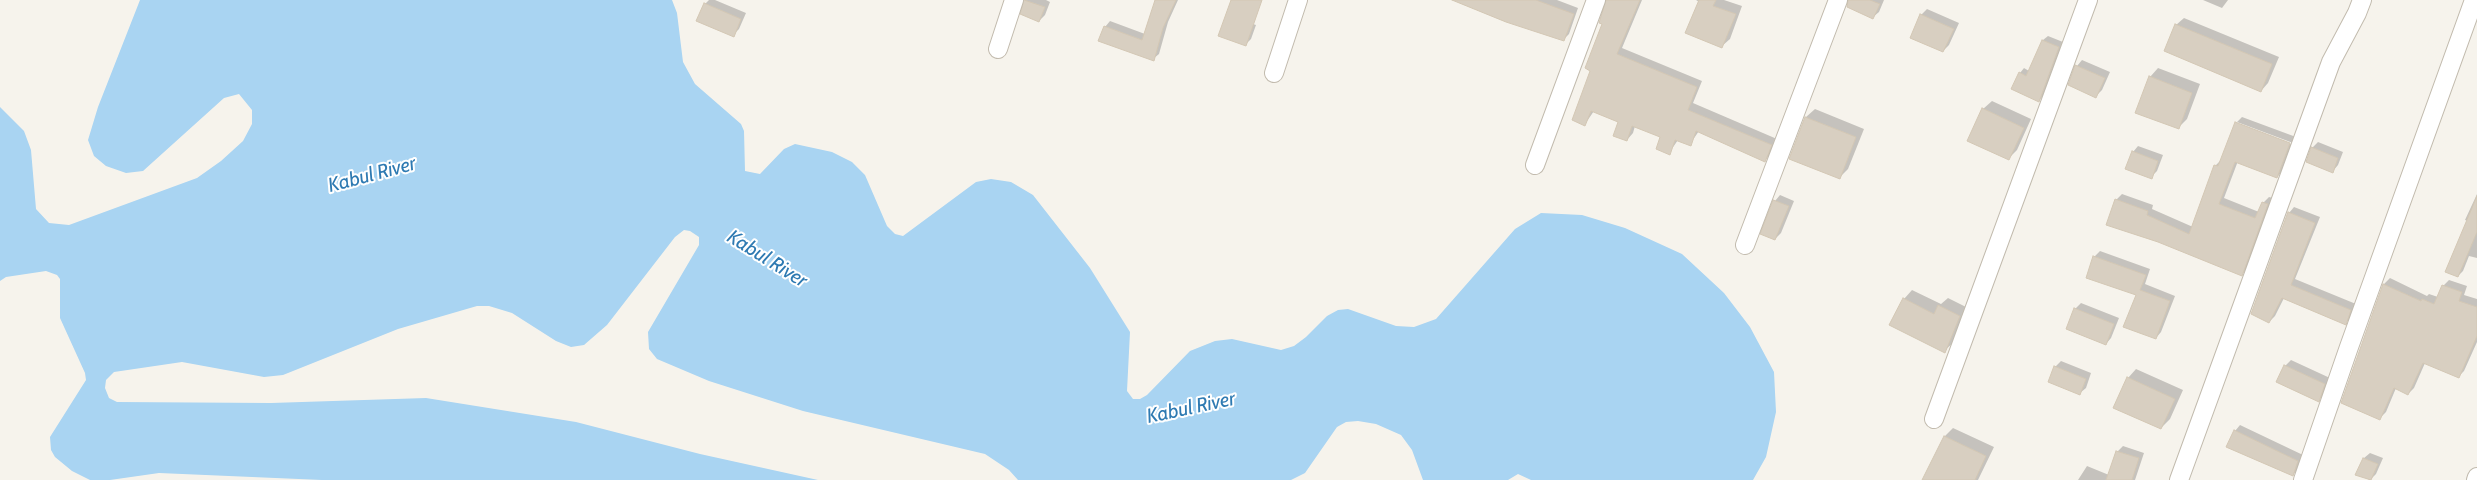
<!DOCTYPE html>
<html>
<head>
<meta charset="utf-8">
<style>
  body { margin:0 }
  canvas { display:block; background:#f6f3ec }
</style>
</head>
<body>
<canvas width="2477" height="480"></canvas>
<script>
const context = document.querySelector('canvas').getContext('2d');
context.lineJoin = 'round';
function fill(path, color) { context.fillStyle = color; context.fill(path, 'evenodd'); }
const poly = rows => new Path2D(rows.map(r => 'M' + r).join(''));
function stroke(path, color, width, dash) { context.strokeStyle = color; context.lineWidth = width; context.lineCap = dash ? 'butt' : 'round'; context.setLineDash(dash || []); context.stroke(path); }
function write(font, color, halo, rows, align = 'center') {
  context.font = font + ' Cabin,sans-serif'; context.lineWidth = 4; context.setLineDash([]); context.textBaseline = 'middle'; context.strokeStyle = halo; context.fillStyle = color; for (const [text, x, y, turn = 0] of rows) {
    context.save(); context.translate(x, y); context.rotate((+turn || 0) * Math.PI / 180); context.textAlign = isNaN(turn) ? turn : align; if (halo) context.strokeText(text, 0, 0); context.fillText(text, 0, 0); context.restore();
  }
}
fill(poly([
  [140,0,672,0,677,13,683,62,695,84,741,124,744,131,745,171,760,174,784,149,795,144,832,152,852,162,865,175,887,226,895,234,903,236,976,182,991,179,1011,182,1033,195,1090,268,1130,332,1127,391,1133,399,1140,399,1147,395,1190,351,1215,341,1232,339,1281,350,1294,346,1306,337,1327,316,1338,310,1348,309,1396,326,1414,327,1436,319,1515,229,1541,213,1582,215,1625,228,1682,254,1724,293,1750,327,1774,372,1776,412,1766,457,1753,480,1531,480,1518,474,1508,480,1423,480,1412,450,1401,435,1376,424,1358,421,1346,422,1337,427,1305,473,1291,480,1018,480,1009,470,985,454,803,411,709,381,657,359,649,349,648,332,699,245,699,237,690,231,684,230,675,237,607,325,584,345,571,347,556,341,512,313,489,306,477,306,398,329,283,375,264,377,182,362,114,372,106,380,105,388,109,398,117,402,271,403,426,398,576,422,700,454,818,480,322,480,159,473,110,480,90,480,72,471,55,457,51,450,50,437,86,380,85,373,60,318,60,279,57,275,46,271,6,277,0,281,0,107,24,131,31,150,36,209,49,223,69,225,197,178,221,161,243,141,252,124,252,110,239,94,224,98,143,171,126,173,106,166,94,156,88,140,98,107]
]), '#a9d4f2');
fill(poly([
  [709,0,715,0,746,13,739,29,733,35,705,4],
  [1025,0,1046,0,1050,2,1045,15,1039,21,1022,14],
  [1157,0,1178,0,1168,22,1159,54,1153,59,1105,27,1110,21,1145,34],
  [1463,0,1557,0,1578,8,1569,34,1563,40],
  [1607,0,1642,0,1622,48,1702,81,1693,103,1777,139,1771,154,1765,160,1699,131,1690,144,1678,140,1669,153,1662,136,1635,126,1633,133,1627,140,1620,121,1594,111,1585,124,1592,70,1604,23],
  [1696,0,1724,0,1742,6,1730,39,1722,46,1699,2],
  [1850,0,1884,0,1879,12,1873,17],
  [2203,0,2228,0,2222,8],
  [1927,9,1959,23,1949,45,1943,51,1921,15],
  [1230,16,1256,25,1251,39,1245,45],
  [2184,18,2279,57,2268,83,2261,91,2176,25],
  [2048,36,2063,42,2043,96,2039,101,2020,73,2024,68,2029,71,2043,40],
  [2082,60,2110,72,2102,90,2096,96,2070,84,2077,66],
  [2158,68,2200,84,2187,119,2178,128,2150,77],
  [1992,101,2031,119,2017,150,2008,159,1983,109],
  [1815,109,1864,129,1848,169,1839,178,1791,158,1806,117],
  [2242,117,2296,137,2293,143,2237,122,2237,125,2293,145,2283,171,2277,177,2238,161,2224,198,2259,212,2263,203,2269,197,2273,198,2248,268,2242,274,2116,200,2122,194,2153,205,2152,209,2193,227,2216,165,2222,159,2236,123],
  [2318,142,2343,152,2338,165,2333,171,2312,148],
  [2138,146,2163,155,2157,171,2151,177,2133,152],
  [2477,194,2477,258,2469,256,2463,271,2458,276,2468,221,2465,220],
  [1780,195,1794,201,1781,233,1775,239,1775,201],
  [2294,207,2320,217,2295,279,2356,304,2351,318,2345,323,2284,298,2275,316,2269,322,2289,213],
  [2100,251,2150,269,2145,284,2175,296,2161,332,2156,338,2137,294,2094,257],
  [2390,278,2427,296,2429,294,2438,297,2443,286,2449,280,2467,286,2464,295,2477,299,2477,342,2464,371,2458,377,2425,363,2414,388,2408,394,2396,388,2386,412,2380,418,2367,332,2384,284],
  [1912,290,1941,304,1948,298,1968,308,1953,343,1944,351,1904,299],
  [2081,303,2119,318,2111,338,2106,344,2075,309],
  [2291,360,2330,378,2324,394,2319,400,2285,366],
  [2061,361,2091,373,2086,388,2080,393,2055,367],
  [2136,369,2183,390,2170,419,2161,428,2128,378],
  [2240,425,2303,455,2298,469,2293,475,2235,431],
  [1953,428,1994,447,1978,480,1924,480,1945,436],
  [2123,446,2144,453,2135,480,2078,480,2087,466,2109,475,2118,451],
  [2370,453,2383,458,2376,474,2370,480,2357,474,2364,458]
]), '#0003');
const building = poly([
  [1024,0,1045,7,1039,22,1020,14,1024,0],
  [1155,0,1176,0,1163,28,1154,61,1098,41,1104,26,1142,40,1155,0],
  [1231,0,1262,0,1246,46,1218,36,1231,0],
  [1452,0,1536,0,1574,14,1564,41,1506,22,1452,0],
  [1606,0,1640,0,1617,54,1697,87,1688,110,1772,145,1765,162,1696,131,1691,146,1675,140,1670,155,1656,149,1660,137,1632,126,1627,141,1613,136,1618,122,1591,111,1585,126,1572,120,1590,71,1585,68,1602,24,1599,23,1606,0],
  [1699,0,1716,0,1713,6,1736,14,1722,48,1685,33,1699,0],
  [1848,0,1870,0,1880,4,1873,19,1847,7,1848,0],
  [704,3,741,19,734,37,696,21,704,3],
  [1920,14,1954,29,1943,52,1910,38,1920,14],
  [2175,24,2272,64,2261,92,2164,51,2175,24],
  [2042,40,2059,47,2039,102,2011,89,2019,72,2026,76,2042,40],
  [2075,65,2105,78,2096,98,2068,85,2075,65],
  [2149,76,2192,93,2179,129,2135,113,2149,76],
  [1982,108,2024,128,2009,160,1967,141,1982,108],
  [1805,117,1856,137,1840,179,1789,159,1805,117],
  [2235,122,2290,143,2277,178,2235,162,2219,204,2255,218,2262,202,2268,204,2242,276,2158,242,2106,225,2115,199,2148,211,2147,215,2189,234,2214,165,2218,166,2235,122],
  [2311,147,2338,158,2333,173,2306,162,2311,147],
  [2132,151,2158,161,2152,179,2125,169,2132,151],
  [2477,196,2477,232,2458,277,2445,272,2477,196],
  [1773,200,1789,206,1775,240,1760,234,1773,200],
  [2288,212,2315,223,2291,285,2351,310,2346,325,2282,298,2269,323,2251,314,2288,212],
  [2093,256,2146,275,2140,290,2170,301,2156,339,2123,327,2136,295,2086,278,2093,256],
  [2383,284,2421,301,2422,299,2434,304,2442,285,2462,292,2459,301,2477,307,2477,336,2459,378,2423,363,2408,395,2394,388,2380,420,2341,403,2383,284],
  [1903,298,1934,314,1938,305,1960,316,1945,353,1889,325,1903,298],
  [2074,308,2114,324,2106,345,2066,329,2074,308],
  [2284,365,2325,384,2319,402,2276,382,2284,365],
  [2054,366,2086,379,2080,395,2048,382,2054,366],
  [2127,377,2175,399,2161,429,2113,408,2127,377],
  [2234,430,2298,461,2293,476,2226,447,2234,430],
  [1944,436,1986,456,1975,480,1922,480,1944,436],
  [2116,451,2139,458,2132,480,2106,480,2116,451],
  [2363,458,2378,464,2371,480,2355,475,2363,458]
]);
fill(building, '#d8cfc1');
stroke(building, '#d3c7b4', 1);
const street = poly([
  [998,49,1014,0],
  [1274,73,1298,0],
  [1535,165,1596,0],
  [1745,245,1838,0],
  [1934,419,2088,0],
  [2179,480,2331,62,2357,13,2362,0],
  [2303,480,2349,347,2474,0],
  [2476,480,2477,477]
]);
stroke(street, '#c2bbae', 20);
stroke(street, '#fff', 18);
write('italic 20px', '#2e7ab2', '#fff', [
  ["Kabul River",372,175,-15],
  ["Kabul River",767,259,32],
  ["Kabul River",1191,408,-12]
]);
</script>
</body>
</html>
